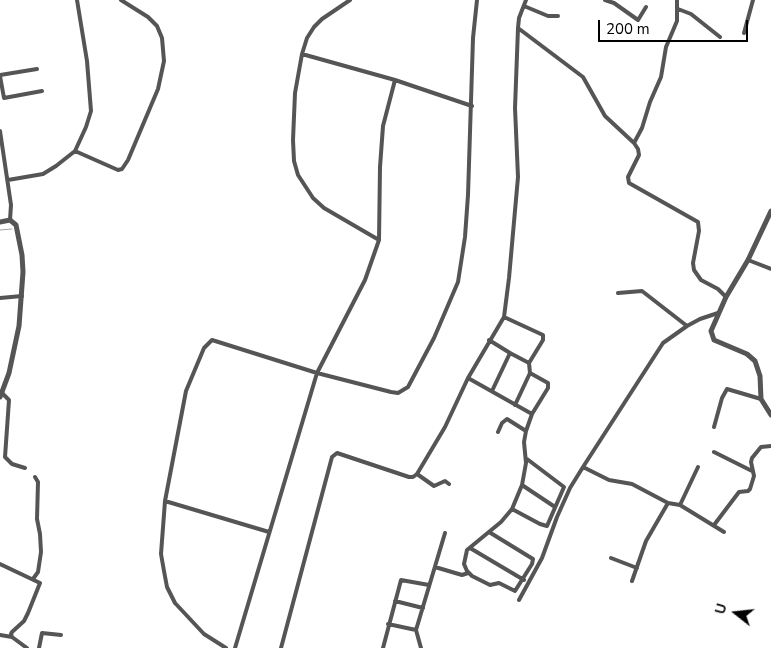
<!DOCTYPE html>
<html>
<head>
<meta charset="utf-8">
<style>
  body { margin:0 }
  #map { position:relative; width:771px; height:648px; overflow:hidden; background:#fff; font-family:"Nunito Sans",sans-serif }
  canvas { display:block }
  .north { position:absolute; left:711px; top:588px; width:50px; height:50px; -webkit-text-stroke:4px #fff; paint-order:stroke; rotate:286deg; font-size:14px; font-weight:700; line-height:20px; text-align:center; color:#000 }
  .north::after { content:''; display:block; margin:auto; width:18px; height:22px; background:#000; clip-path:polygon(50% 0,100% 100%,50% 72%,0 100%) }
  .scale { position:absolute; left:598px; top:20px; width:150px; height:22px; box-sizing:border-box; border:2px solid #000; border-top:0; padding-left:6px; font-size:15px; line-height:18px; white-space:nowrap; color:#000; -webkit-text-stroke:4px #fff; paint-order:stroke }
</style>
</head>
<body>
<div id="map">
<canvas width="771" height="648"></canvas>
<div class="north">U</div>
<div class="scale">200 m</div>
</div>
<script>
const context = document.querySelector('canvas').getContext('2d');
context.lineJoin = 'round';
const poly = rows => new Path2D(rows.map(r => 'M' + r).join(''));
function stroke(path, color, width, dash) { context.strokeStyle = color; context.lineWidth = width; context.lineCap = dash ? 'butt' : 'round'; context.setLineDash(dash || []); context.stroke(path); }
stroke(poly([
  [0,230,12,229]
]), '#a3a3a3', 1);
stroke(poly([
  [526,0,519,18,518,28,583,77,605,116,634,143,638,149,639,155,628,177,629,183,698,222,699,231,693,263,694,270,701,280,718,289,726,297],
  [605,0,614,3,638,20,646,7],
  [524,6,548,16,558,16],
  [678,9,691,14,720,37],
  [744,33,753,0],
  [302,54,295,93,293,140,294,161,298,175,313,198,324,208,379,240],
  [0,75,37,69],
  [0,76,4,98,42,91],
  [395,80,472,106],
  [0,131,11,205,10,220],
  [634,143,642,128,650,102,661,77,666,47,677,21,677,0],
  [75,151,118,170,122,169,128,160,158,89,164,61,162,38,157,26,148,17,121,0],
  [8,180,43,174,56,166,75,151,86,127,91,111,87,61,77,0],
  [748,260,771,269],
  [618,293,642,291,687,326],
  [0,298,22,296],
  [504,317,543,335,543,340,529,363],
  [489,340,510,353,492,391],
  [468,378,532,414],
  [2,393,9,400,5,457,12,464,25,468],
  [515,405,530,373],
  [714,427,722,398,727,389,761,399],
  [498,432,502,423,507,419,526,431],
  [714,452,752,471],
  [583,467,663,343,687,326,700,319,718,313],
  [417,474,434,486,445,481,449,484],
  [522,485,555,507],
  [165,501,269,532],
  [680,505,698,467],
  [512,509,540,524,547,526,564,487,527,459],
  [714,525,739,492,748,491,750,489,754,476,751,462,752,458,761,447,771,446],
  [489,532,533,559,532,564,515,591,499,583,490,585,472,576,467,571,464,564,467,550,501,522,512,509,522,485,526,463,524,442,526,431,532,414,548,388,548,383,530,373,529,363,510,353],
  [470,548,524,580],
  [611,558,637,568],
  [0,564,40,583,28,613,24,621,12,632,11,634,12,637,27,648],
  [435,567,462,575,468,573],
  [33,579,38,572,41,552,40,534,37,519,38,482,35,477],
  [632,581,646,541,668,503],
  [519,600,542,558,557,517,570,488,583,467,609,480,632,484,668,503,680,505,724,532],
  [395,601,423,608],
  [388,624,416,630],
  [0,635,12,637],
  [39,648,42,633,61,635],
  [226,648,204,634,175,603,167,587,164,571,161,554,165,501,186,391,204,348,212,340,317,373,391,392,398,393,408,387,434,338,458,282,465,237,468,195,473,38,477,0],
  [235,648,317,373,365,280,379,240,380,167,383,126,395,80,302,54,307,38,314,27,322,19,350,0],
  [281,648,332,457,337,453,409,477,413,477,417,474,445,427,468,378,504,317,509,278,518,177,515,108,518,28],
  [383,648,401,580,429,585],
  [421,648,416,630,445,533]
]), '#555', 4);
stroke(poly([
  [771,211,748,260,726,297,711,331,714,340,747,354,755,361,760,376,761,399,771,415],
  [0,222,10,220,16,225,22,255,23,272,19,326,9,373,0,397]
]), '#555', 5);
</script>
</body>
</html>
